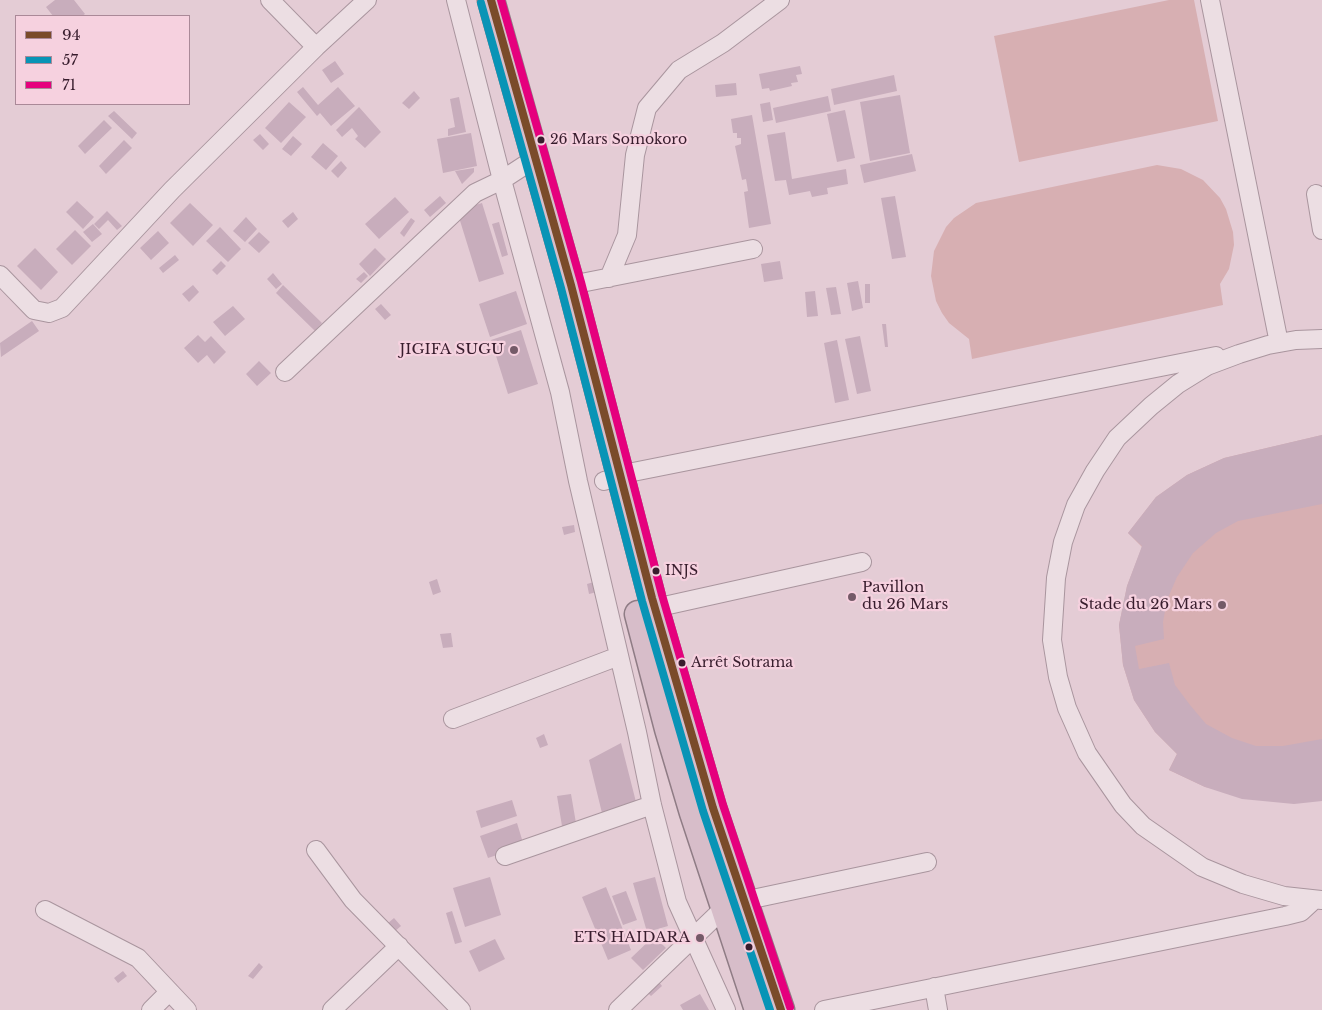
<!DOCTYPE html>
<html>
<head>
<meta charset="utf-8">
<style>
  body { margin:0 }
  #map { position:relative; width:1322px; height:1010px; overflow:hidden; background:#e4ccd5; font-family:"Libre Baskerville",serif }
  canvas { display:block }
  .legend { position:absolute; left:15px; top:15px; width:175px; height:90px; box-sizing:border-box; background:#f6d1df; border:1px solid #aa8998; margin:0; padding:6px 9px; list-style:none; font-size:15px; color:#381d2d }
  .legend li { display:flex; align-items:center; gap:10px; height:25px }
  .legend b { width:25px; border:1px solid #aa8998 }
</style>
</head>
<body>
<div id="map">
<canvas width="1322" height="1010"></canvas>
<ul class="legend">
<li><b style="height:6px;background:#7a4b2a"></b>94</li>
<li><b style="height:6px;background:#0894b6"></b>57</li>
<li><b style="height:6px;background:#e5007d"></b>71</li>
</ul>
</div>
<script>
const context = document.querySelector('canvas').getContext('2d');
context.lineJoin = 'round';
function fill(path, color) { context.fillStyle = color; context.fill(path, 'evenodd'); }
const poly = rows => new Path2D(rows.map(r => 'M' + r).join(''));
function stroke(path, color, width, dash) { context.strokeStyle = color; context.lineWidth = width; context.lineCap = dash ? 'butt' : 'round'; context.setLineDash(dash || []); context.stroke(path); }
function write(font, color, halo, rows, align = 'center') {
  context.font = font + ' "Libre Baskerville",serif'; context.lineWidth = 4.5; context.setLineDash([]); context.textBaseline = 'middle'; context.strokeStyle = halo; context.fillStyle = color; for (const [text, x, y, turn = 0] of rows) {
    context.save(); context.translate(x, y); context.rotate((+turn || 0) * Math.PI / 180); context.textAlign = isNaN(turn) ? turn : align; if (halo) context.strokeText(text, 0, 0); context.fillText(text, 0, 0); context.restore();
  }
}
fill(poly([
  [1169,0,1194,0,1218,121,1019,162,994,36],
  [1157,165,1181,169,1203,180,1220,198,1226,209,1233,232,1234,245,1229,269,1220,284,1223,305,972,359,969,339,949,323,942,313,936,301,931,276,934,251,946,227,954,218,976,203],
  [1322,435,1322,801,1205,787,1169,770,1177,754,1155,732,1134,700,1123,665,1119,625,1127,586,1142,547,1128,533,1156,497,1187,475,1224,458]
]), '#d7afb2');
fill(poly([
  [55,0,74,0,85,14,82,16,53,16,46,7],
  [335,61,344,74,331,83,322,70],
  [800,66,802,74,796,75,798,82,791,83,792,86,770,91,769,88,762,89,759,74],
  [894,75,897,91,834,105,831,89],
  [736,83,737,95,716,97,715,85],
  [303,87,318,105,338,87,355,106,331,126,320,113,317,116,297,92],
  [414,91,420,98,409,109,402,103],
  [900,95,910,153,870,161,860,102],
  [828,96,831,111,776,123,773,108],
  [459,97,466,132,448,136,448,129,455,127,450,99],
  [289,102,306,117,281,143,265,128],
  [770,102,773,120,763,122,760,104],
  [359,107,381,132,365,148,355,139,358,136,352,128,342,137,336,130],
  [845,110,855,158,837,162,827,114],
  [114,111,137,133,132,139,108,116],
  [752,115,771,224,749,228,744,192,748,191,746,179,742,180,735,146,741,144,741,138,737,138,737,133,733,133,731,119],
  [104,120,112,128,85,154,78,146],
  [785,132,792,179,846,169,848,184,827,188,828,194,812,197,810,191,789,195,786,180,775,181,767,135],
  [471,133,477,166,443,173,437,139],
  [260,134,269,144,263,150,253,140],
  [293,136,302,144,291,156,282,149],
  [124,140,132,148,106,174,99,166],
  [323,143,338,156,326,170,311,157],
  [912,154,916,171,864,183,860,165],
  [341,161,347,168,338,178,331,171],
  [474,168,474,172,462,184,455,171],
  [440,196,446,203,430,217,424,210],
  [895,196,906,257,892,259,881,198],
  [395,197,409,212,379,239,365,224],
  [77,201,94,217,83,229,66,212],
  [190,203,213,225,193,246,170,223],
  [482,203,504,274,479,282,457,211],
  [107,211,122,226,117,230,108,220,99,229,94,224],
  [293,212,298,219,288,228,282,221],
  [246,217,257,229,245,242,233,231],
  [411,218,415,221,404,237,400,233],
  [499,222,508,255,502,257,492,224],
  [93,224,102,234,92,242,83,232],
  [220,227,241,249,228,262,206,241],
  [75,230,91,246,72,265,56,249],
  [158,231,169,243,151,260,140,248],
  [259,232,270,242,259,253,248,243],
  [35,248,58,272,41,290,17,266],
  [375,248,386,259,370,276,359,264],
  [175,255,179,260,163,273,159,268],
  [221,261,226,266,217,275,212,270],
  [780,261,783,279,764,282,761,264],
  [364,272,368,276,361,283,356,279],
  [273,273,282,284,276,289,267,279],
  [858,281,863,308,852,311,847,283],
  [865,284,870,284,870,303,865,303],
  [193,285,199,292,189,302,182,294],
  [283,285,322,323,315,331,276,293],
  [836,287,841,314,831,315,826,288],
  [516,291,527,324,490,337,479,304],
  [815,291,818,316,807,317,805,292],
  [381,304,391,315,385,320,375,309],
  [233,306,245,319,225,336,213,322],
  [32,321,39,331,1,357,0,343],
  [882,324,886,324,888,347,885,347],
  [521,330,538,384,508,394,491,340],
  [198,335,205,342,211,336,226,352,214,364,207,355,198,363,184,348],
  [860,336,871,391,857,394,845,339],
  [837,340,849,400,835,403,824,343],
  [259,361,271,373,257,386,246,374],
  [1322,435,1322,504,1238,521,1216,533,1193,553,1177,577,1167,600,1163,622,1164,639,1135,646,1139,669,1169,663,1175,685,1190,705,1206,724,1232,738,1256,746,1283,746,1322,739,1322,801,1294,804,1242,799,1205,787,1169,770,1177,754,1155,732,1134,700,1123,665,1119,625,1127,586,1142,546,1128,533,1156,497,1187,475,1224,458],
  [574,525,575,532,564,535,562,527],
  [437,579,441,592,433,595,429,582],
  [594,582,597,592,589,594,587,584],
  [451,633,453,647,443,648,440,634],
  [544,734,548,745,540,748,536,738],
  [621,743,636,802,602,813,589,760],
  [571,794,577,829,563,832,557,796],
  [512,800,517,816,481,828,476,811],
  [517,823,524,846,488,858,480,836],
  [490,877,501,915,465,927,453,888],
  [655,877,668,926,647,932,633,883],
  [606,887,631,950,608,960,582,897],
  [626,891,637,920,623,925,612,896],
  [452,911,462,942,455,944,446,913],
  [394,918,401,926,394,932,387,924],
  [654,936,666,948,643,970,631,958],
  [495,939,505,959,479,972,469,951],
  [259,963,263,967,253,979,248,976],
  [123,971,127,976,118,983,114,978],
  [659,982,662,986,651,996,648,993],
  [700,994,709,1010,683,1010,680,1005]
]), '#c8adbc');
const minor = poly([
  [270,0,316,47],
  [456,0,502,180,560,392,578,481,637,732,652,805,677,902,726,1010],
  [1210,0,1279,343],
  [1316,194,1322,230],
  [0,275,34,310,49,313,62,308,172,190,316,47,367,0],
  [609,278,627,235,635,155,647,108,679,70,723,43,780,0],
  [571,285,753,249],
  [1322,339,1296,340,1268,345,1239,354,1207,366,1178,384,1151,406,1117,438,1095,471,1076,505,1063,542,1056,578,1052,640,1058,677,1067,708,1087,753,1123,805,1143,826,1202,867,1243,884,1284,896,1322,900],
  [285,372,475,193,502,180,525,165],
  [604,481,633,472,1216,356],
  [646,610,862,562],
  [453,719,619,656],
  [316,850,353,900,461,1010],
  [505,856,652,805],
  [45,910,138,958,187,1010],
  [934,987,938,1010],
  [151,1010,169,992],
  [332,1010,399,946],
  [618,1010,724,908,743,901,927,862],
  [824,1010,1285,916,1301,912,1314,900]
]);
const highway = poly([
  [491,0,571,285,652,598,713,808,781,1010],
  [638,614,668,729,693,813,758,1010]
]);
stroke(minor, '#a9959e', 20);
stroke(highway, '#8f7c85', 29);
stroke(minor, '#ecdee3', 18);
stroke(highway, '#d7bdc9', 26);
stroke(poly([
  [491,0,571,285,652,598,713,808,781,1010]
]), '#7a4b2a', 8);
stroke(poly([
  [481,3,561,288,642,601,703,811,770,1010]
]), '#0894b6', 8);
stroke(poly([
  [501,0,581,282,662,595,723,805,790,1007]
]), '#e5007d', 8);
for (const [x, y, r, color] of [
  [541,140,4.5,"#381d2d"],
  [514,350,5,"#745a68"],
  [656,571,4.5,"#381d2d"],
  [852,597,5,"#745a68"],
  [1222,605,5,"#745a68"],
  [682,663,4.5,"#381d2d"],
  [700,938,5,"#745a68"],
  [749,947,4.5,"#381d2d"]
]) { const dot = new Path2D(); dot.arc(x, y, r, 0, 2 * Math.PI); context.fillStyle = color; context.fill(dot); stroke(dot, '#f6d1df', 2); }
write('14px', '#381d2d', '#f6d1df', [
  ["26 Mars Somokoro",550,140],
  ["INJS",665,571],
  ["Arrêt Sotrama",691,663]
], 'left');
write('15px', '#381d2d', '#f6d1df', [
  ["JIGIFA SUGU",504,350],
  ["Pavillon",862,588,"left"],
  ["du 26 Mars",862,605,"left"],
  ["Stade du 26 Mars",1212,605],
  ["ETS HAIDARA",690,938]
], 'right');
</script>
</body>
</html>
